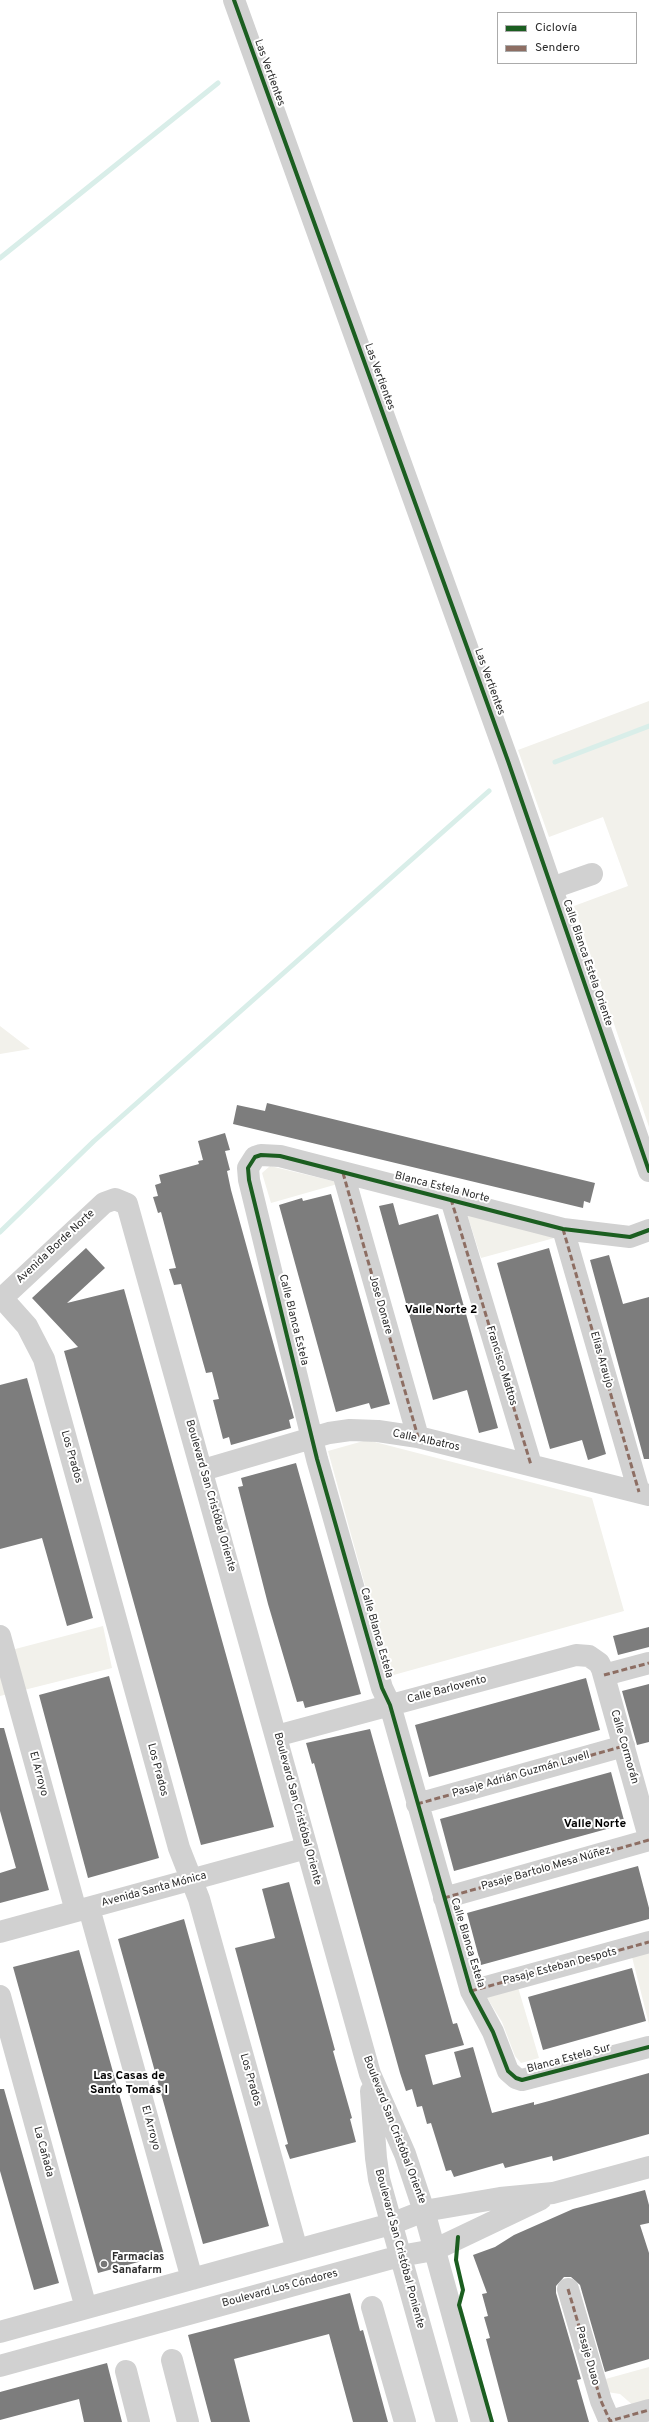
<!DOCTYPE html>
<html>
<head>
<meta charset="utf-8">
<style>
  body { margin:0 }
  #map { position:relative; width:649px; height:2422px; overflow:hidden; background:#fff; font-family:Overpass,sans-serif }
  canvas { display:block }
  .legend { position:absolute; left:497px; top:12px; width:140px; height:52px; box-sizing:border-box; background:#fff; border:1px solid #ababab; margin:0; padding:5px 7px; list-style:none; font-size:12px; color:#2c2c2c }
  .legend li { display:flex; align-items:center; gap:8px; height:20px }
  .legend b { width:20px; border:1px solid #ababab }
</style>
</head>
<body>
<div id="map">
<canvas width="649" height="2422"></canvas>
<ul class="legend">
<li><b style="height:5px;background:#1b5e20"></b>Ciclovía</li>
<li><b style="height:5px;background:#8d6e63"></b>Sendero</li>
</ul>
</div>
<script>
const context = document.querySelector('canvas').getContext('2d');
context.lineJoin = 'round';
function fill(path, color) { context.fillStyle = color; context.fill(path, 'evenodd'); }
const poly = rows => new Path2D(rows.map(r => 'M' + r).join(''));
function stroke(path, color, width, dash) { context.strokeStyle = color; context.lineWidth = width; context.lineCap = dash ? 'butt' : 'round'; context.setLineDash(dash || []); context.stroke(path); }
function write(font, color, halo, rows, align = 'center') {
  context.font = font + ' Overpass,sans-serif'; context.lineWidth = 4; context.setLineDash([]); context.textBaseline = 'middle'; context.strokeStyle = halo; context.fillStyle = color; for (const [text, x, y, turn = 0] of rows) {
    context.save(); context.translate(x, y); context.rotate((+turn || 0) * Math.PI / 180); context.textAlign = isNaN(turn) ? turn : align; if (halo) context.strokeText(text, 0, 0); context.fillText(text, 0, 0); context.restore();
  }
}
fill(poly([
  [649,701,649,1127,574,906,628,886,603,817,549,837,518,750],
  [0,1026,30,1049,0,1054],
  [270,1166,341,1183,271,1203,262,1173],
  [467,1214,558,1237,481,1258],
  [367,1440,592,1498,624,1611,390,1676,328,1451],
  [103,1626,112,1668,0,1696,0,1653],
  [649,1948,649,2024,632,1957],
  [517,1984,539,2058,521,2063,515,2056,502,2022,486,1996],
  [649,2367,649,2403,635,2407,620,2394,607,2392,602,2380]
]), '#f2f1eb');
stroke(poly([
  [0,258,218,83],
  [555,762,649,726],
  [0,1232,94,1141,489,791]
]), '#d9eee9', 5);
fill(poly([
  [267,1103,595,1183,590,1203,584,1201,583,1208,233,1124,237,1105,265,1111],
  [225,1133,230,1150,225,1151,230,1170,227,1171,231,1190,294,1418,289,1420,291,1428,231,1445,229,1437,223,1439,213,1400,219,1399,212,1372,206,1373,181,1284,174,1285,169,1269,176,1268,161,1212,158,1213,153,1197,158,1196,155,1185,161,1183,159,1175,199,1164,198,1161,203,1160,198,1141],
  [331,1194,390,1404,371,1409,369,1403,336,1412,279,1205,302,1198,303,1201],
  [393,1203,399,1225,438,1214,498,1428,479,1433,467,1390,433,1400,379,1206],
  [86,1248,105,1268,67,1303,124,1289,274,1827,201,1845,64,1351,78,1347,32,1298],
  [549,1248,606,1454,588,1460,582,1440,550,1449,497,1263],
  [609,1255,623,1304,649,1297,649,1459,644,1459,590,1260],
  [27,1378,93,1618,67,1626,42,1538,0,1549,0,1385],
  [296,1463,361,1694,305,1708,303,1701,297,1702,268,1604,238,1487,243,1486,241,1478],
  [649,1627,649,1647,618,1655,613,1636],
  [109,1676,159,1858,88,1878,39,1695],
  [586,1678,600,1730,429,1777,415,1725],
  [649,1684,649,1742,637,1745,622,1691],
  [0,1728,4,1728,49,1890,0,1903,0,1873,16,1868,0,1811],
  [370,1729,453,2024,457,2023,464,2045,425,2055,433,2085,461,2077,454,2052,473,2047,492,2113,534,2102,534,2105,549,2101,649,2073,649,2134,553,2161,552,2156,505,2168,503,2163,454,2177,451,2170,446,2171,431,2123,427,2124,422,2106,417,2107,412,2089,406,2091,400,2073,314,1763,312,1764,306,1743],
  [611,1772,625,1824,454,1871,440,1819],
  [638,1866,649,1908,649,1919,481,1965,467,1913],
  [289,1882,335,2050,333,2051,352,2118,350,2119,356,2142,290,2159,285,2145,288,2144,235,1948,275,1938,262,1889],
  [184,1919,269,2226,203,2244,118,1939],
  [79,1950,164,2255,98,2273,13,1967],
  [632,1968,646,2021,543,2050,528,1997],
  [0,2089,4,2089,59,2283,34,2290,0,2171],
  [645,2190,649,2205,649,2223,640,2225,649,2253,649,2359,605,2372,580,2285,571,2277,564,2277,556,2286,556,2293,581,2379,577,2380,589,2422,508,2422,486,2339,490,2338,484,2317,488,2316,482,2294,487,2293,473,2255,495,2247,514,2235,573,2209],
  [350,2293,360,2331,363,2330,388,2422,353,2422,329,2334,234,2359,250,2422,211,2422,188,2335],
  [107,2363,122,2422,84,2422,79,2399,0,2420,0,2392]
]), '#7d7d7d');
stroke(poly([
  [234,0,508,761,649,1171],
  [552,888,592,874],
  [343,1173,418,1437],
  [451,1199,531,1465],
  [563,1229,639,1492],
  [649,1230,630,1237,563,1229,280,1156,261,1155,255,1157,248,1168,249,1180,317,1459,382,1688,390,1705,471,1991,493,2032,508,2071,516,2078,522,2080,649,2047],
  [2,1298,27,1326,44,1359,179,1848,199,1899,297,2250],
  [0,1300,104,1203,115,1199,127,1204,370,2074,405,2154,424,2211,482,2422],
  [203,1470,329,1433,350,1430,378,1431,418,1437,649,1495],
  [0,1636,76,1911],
  [604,1675,649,1663],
  [276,1736,576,1655,589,1656,599,1663,602,1669,649,1837],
  [417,1804,624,1746],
  [444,1898,649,1840],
  [89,1908,192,2279],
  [0,1932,307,1848],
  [471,1991,649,1942],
  [0,1996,86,2308],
  [371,2091,376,2158,379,2179,447,2422],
  [568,2289,601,2401,610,2422],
  [372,2307,405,2422],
  [0,2332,391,2224,424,2211,500,2198,553,2193,649,2167],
  [172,2360,188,2422],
  [0,2366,400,2256,434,2250,541,2199],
  [126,2371,139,2422],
  [610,2421,649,2410]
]), '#d1d1d1', 22);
stroke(poly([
  [343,1173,418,1437],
  [451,1199,531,1465],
  [563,1229,639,1492],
  [604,1675,649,1663],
  [417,1804,624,1746],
  [444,1898,649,1840],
  [471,1991,649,1942],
  [568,2289,601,2401,610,2421,649,2410]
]), '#8d6e63', 3, [6, 3]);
stroke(poly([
  [234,0,508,761,649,1171],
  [649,1230,630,1237,563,1229,280,1156,261,1155,255,1157,248,1168,249,1180,317,1459,382,1688,390,1705,471,1991,493,2032,508,2071,516,2078,522,2080,649,2047],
  [458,2237,456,2260,463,2290,459,2305,492,2422]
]), '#1b5e20', 4);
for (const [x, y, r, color] of [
  [104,2264,4,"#767676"]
]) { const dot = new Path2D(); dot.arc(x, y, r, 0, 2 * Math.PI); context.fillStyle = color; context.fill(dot); stroke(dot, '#fff', 1.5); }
write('11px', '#2c2c2c', '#fff', [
  ["Las Vertientes",269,73,70],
  ["Las Vertientes",379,377,70],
  ["Las Vertientes",489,682,70],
  ["Calle Blanca Estela Oriente",587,963,71],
  ["Blanca Estela Norte",442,1188,14],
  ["Avenida Borde Norte",56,1247,-43],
  ["Jose Donare",380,1305,74],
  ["Calle Blanca Estela",293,1320,76],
  ["Elias Araujo",601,1360,74],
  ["Francisco Mattos",501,1366,73],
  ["Calle Albatros",426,1441,12],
  ["Los Prados",71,1457,74],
  ["Boulevard San Cristóbal Oriente",210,1496,74],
  ["Calle Blanca Estela",376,1633,74],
  ["Calle Barlovento",447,1690,-15],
  ["Calle Cormorán",624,1747,74],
  ["Los Prados",157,1770,75],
  ["El Arroyo",38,1774,75],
  ["Pasaje Adrián Guzmán Lavell",521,1775,-16],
  ["Boulevard San Cristóbal Oriente",297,1809,75],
  ["Pasaje Bartolo Mesa Núñez",546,1869,-16],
  ["Avenida Santa Mónica",154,1890,-15],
  ["Calle Blanca Estela",467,1943,73],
  ["Pasaje Esteban Despots",560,1967,-15],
  ["Blanca Estela Sur",569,2059,-15],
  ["Los Prados",250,2080,74],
  ["El Arroyo",150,2128,75],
  ["Boulevard San Cristóbal Oriente",394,2130,69],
  ["La Cañada",43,2152,75],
  ["Boulevard San Cristóbal Poniente",399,2249,75],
  ["Boulevard Los Cóndores",280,2289,-15],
  ["Pasaje Duao",587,2356,74]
]);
write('bold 11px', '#2c2c2c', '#fff', [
  ["Farmacias",112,2258],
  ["Sanafarm",112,2271]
], 'left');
write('bold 12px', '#000', '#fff', [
  ["Valle Norte 2",441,1311],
  ["Valle Norte",595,1825],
  ["Las Casas de",129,2077],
  ["Santo Tomás I",129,2091]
]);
</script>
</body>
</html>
